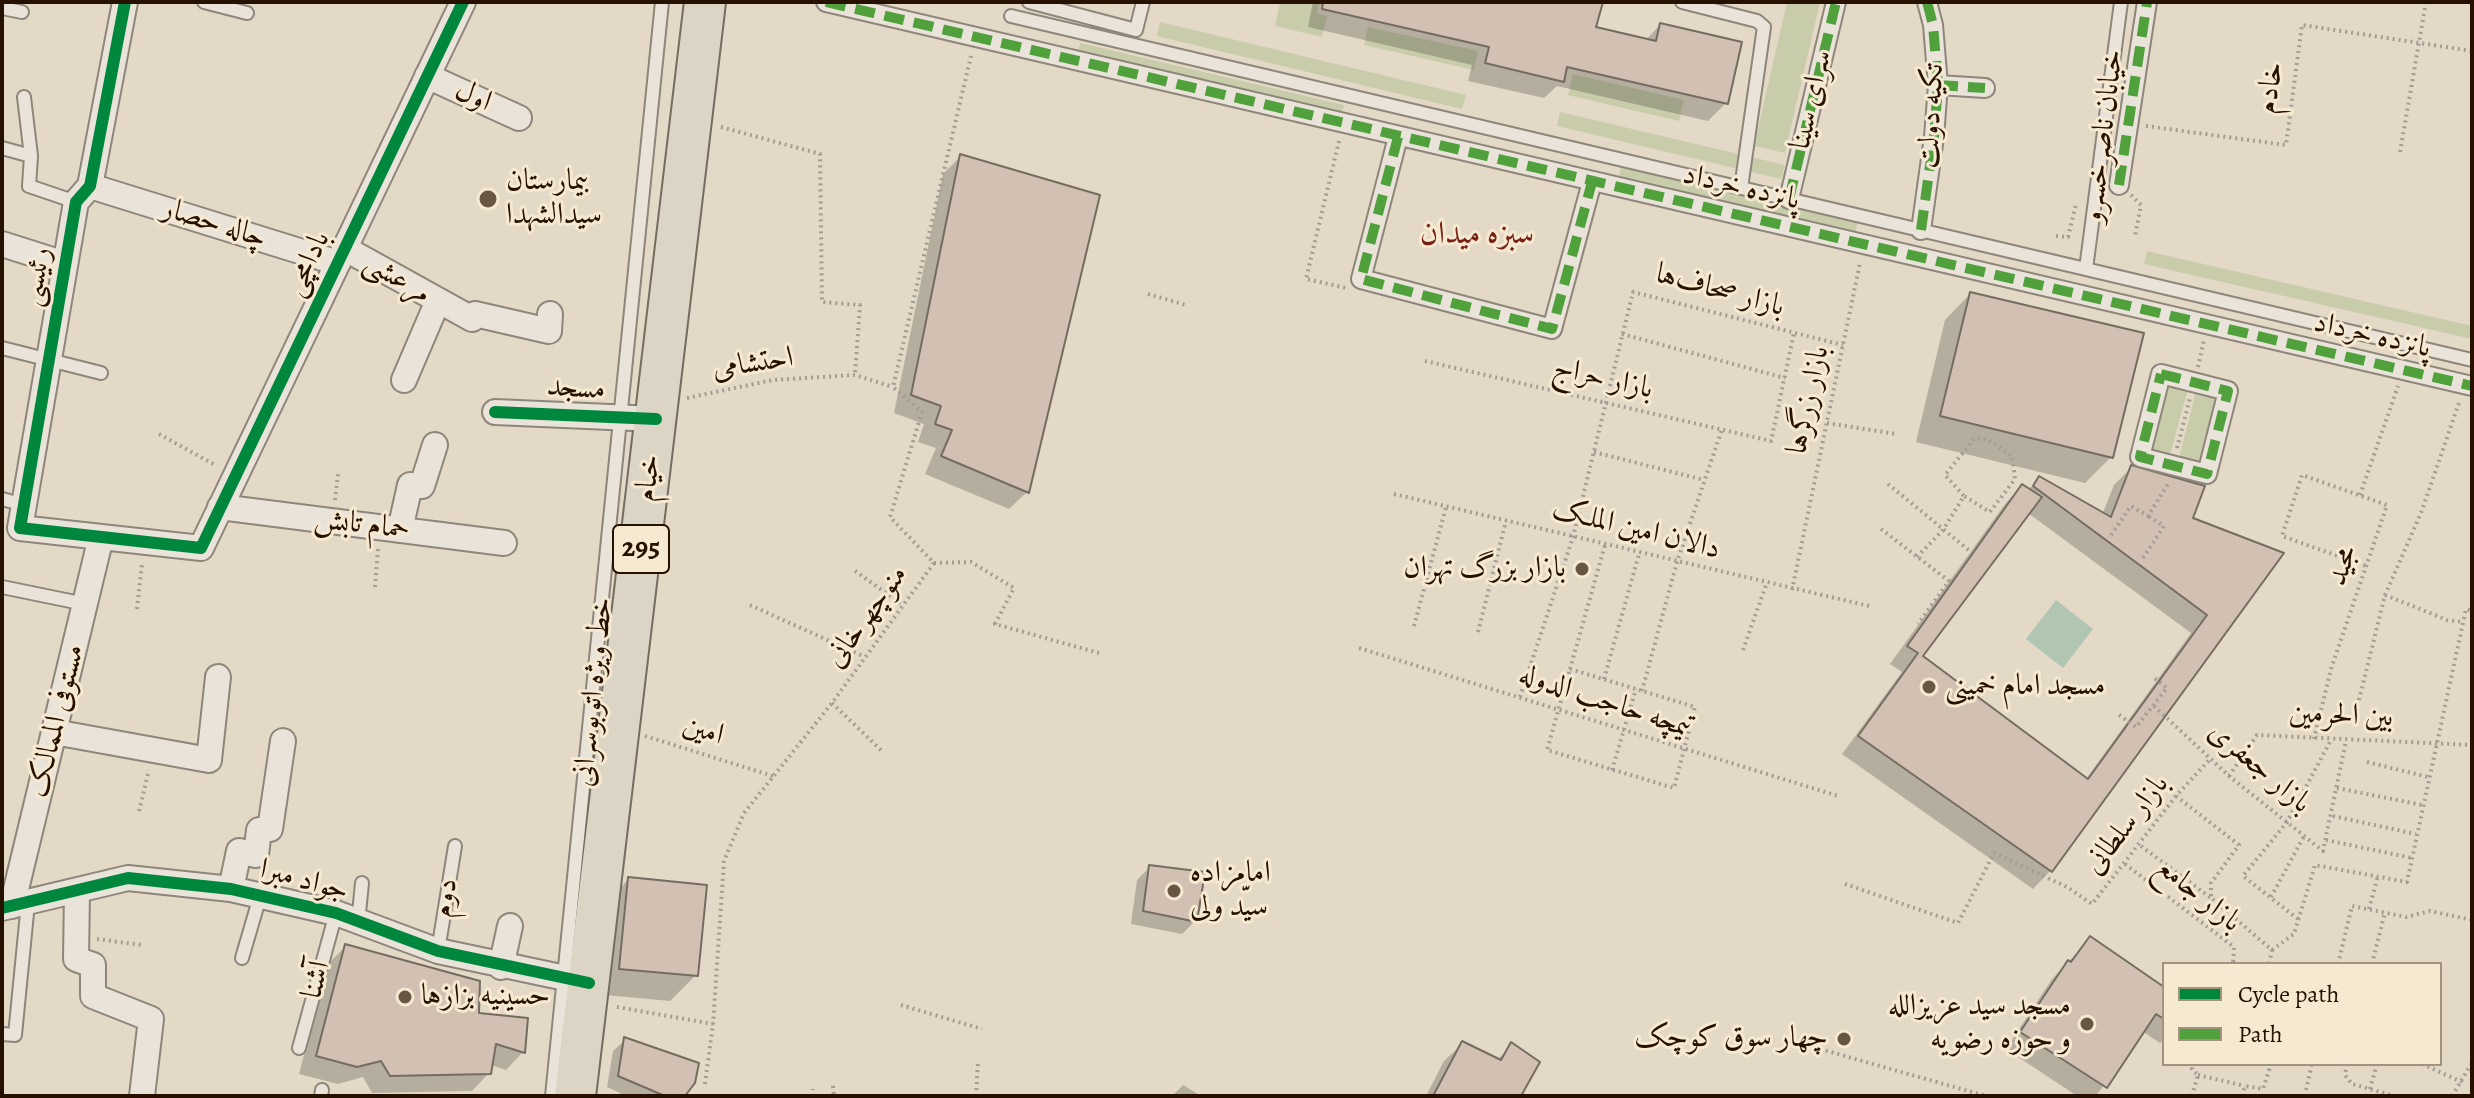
<!DOCTYPE html>
<html>
<head>
<meta charset="utf-8">
<style>
  body { margin:0 }
  #map { position:relative; width:2474px; height:1098px; overflow:hidden; background:#e3d9c6; font-family:Alegreya,serif }
  canvas { display:block }
  .frame { position:absolute; inset:0; border:4px solid #261000; pointer-events:none }
  .legend { position:absolute; left:2162px; top:962px; width:280px; height:104px; box-sizing:border-box; background:#f5e9d2; border:2px solid #a2927e; margin:0; padding:10px 14px; list-style:none; font-size:24px; color:#261000 }
  .legend li { display:flex; align-items:center; gap:16px; height:40px }
  .legend b { width:40px; border:2px solid #a2927e }
</style>
</head>
<body>
<div id="map">
<canvas width="2474" height="1098"></canvas>
<div class="frame"></div>
<ul class="legend">
<li><b style="height:10px;background:#00873e"></b>Cycle path</li>
<li><b style="height:10px;background:#50a03c"></b>Path</li>
</ul>
</div>
<script>
const context = document.querySelector('canvas').getContext('2d');
context.lineJoin = 'round';
function fill(path, color) { context.fillStyle = color; context.fill(path, 'evenodd'); }
const poly = rows => new Path2D(rows.map(r => 'M' + r).join(''));
function stroke(path, color, width, dash) { context.strokeStyle = color; context.lineWidth = width; context.lineCap = dash ? 'butt' : 'round'; context.setLineDash(dash || []); context.stroke(path); }
function write(font, color, halo, rows, align = 'center') {
  context.font = font + ' Alegreya,Amiri,serif'; context.lineWidth = 6; context.setLineDash([]); context.textBaseline = 'middle'; context.strokeStyle = halo; context.fillStyle = color; for (const [text, x, y, turn = 0] of rows) {
    context.save(); context.translate(x, y); context.rotate((+turn || 0) * Math.PI / 180); context.textAlign = isNaN(turn) ? turn : align; if (halo) context.strokeText(text, 0, 0); context.fillText(text, 0, 0); context.restore();
  }
}
fill(poly([
  [1280,2,1319,2,1317,13,1327,16,1322,37,1275,26],
  [1787,2,1820,2,1785,153,1754,146],
  [1160,22,1466,95,1462,109,1157,36],
  [1368,27,1478,51,1474,70,1364,45],
  [1080,43,1344,105,1341,116,1077,55],
  [1573,74,1684,100,1679,121,1568,95],
  [1560,112,1785,165,1781,179,1557,126],
  [1621,167,1858,220,1855,234,1618,180],
  [2147,251,2472,326,2472,339,2144,264],
  [2164,378,2189,385,2169,459,2144,452],
  [2197,387,2222,394,2204,468,2178,462]
]), '#c8ccab');
fill(poly([
  [2056,600,2093,629,2063,668,2026,639]
]), '#b1c5b3');
fill(poly([
  [1313,2,1601,2,1593,29,1645,41,1660,25,1726,103,1708,121,1557,86,1544,98,1468,81,1472,65,1308,27],
  [960,157,1027,492,1009,509,925,474,936,448,918,442,924,424,894,413,943,174],
  [1970,294,2111,457,2085,483,1916,442,1945,320],
  [2132,467,2191,520,2280,554,2050,871,2033,889,1842,754,1902,672,1890,664,2005,504,2022,486,2028,490,2039,479,2102,515,2114,485],
  [2028,513,2191,633,2086,779,1920,656],
  [1150,867,1195,921,1182,934,1131,924,1137,880],
  [629,879,696,975,670,1001,594,994,603,905],
  [2090,939,2164,989,2164,1039,2160,1043,2142,1031,2096,1096,2077,1096,2006,1049,2052,979],
  [346,946,477,1015,523,1052,506,1070,491,1065,489,1073,472,1091,372,1093,363,1077,338,1084,299,1074,328,964],
  [625,1040,682,1096,626,1096,607,1087,613,1051],
  [1462,1044,1497,1060,1512,1045,1518,1096,1426,1096,1444,1061],
  [1183,1085,1201,1096,1172,1096]
]), '#0003');
const building = poly([
  [1323,2,1603,2,1596,27,1656,41,1660,23,1742,42,1728,104,1567,67,1564,82,1485,63,1489,47,1322,9,1323,2],
  [960,154,1100,195,1029,493,941,456,952,430,935,424,941,406,911,395,960,154],
  [1970,292,2144,333,2113,458,1940,416,1970,292],
  [2131,465,2205,486,2193,518,2284,553,2052,872,1858,736,1918,653,1907,646,2022,484,2042,497,1923,656,2088,779,2207,615,2033,486,2039,476,2111,517,2131,465],
  [1149,865,1205,872,1197,922,1143,911,1149,865],
  [628,877,707,885,698,976,619,969,628,877],
  [2090,936,2164,987,2164,1019,2156,1014,2107,1088,2020,1032,2068,960,2071,962,2090,936],
  [345,944,480,981,479,1013,528,1018,525,1053,496,1044,491,1074,390,1076,381,1061,357,1067,316,1056,345,944],
  [624,1037,699,1063,695,1083,685,1096,665,1096,618,1076,624,1037],
  [1462,1041,1501,1060,1511,1042,1540,1062,1521,1096,1433,1096,1462,1041]
]);
fill(building, '#d2c1b3');
stroke(building, '#746c60', 2);
const service = poly([
  [204,2,247,13],
  [1029,2,1136,30],
  [1682,2,1757,21,1764,27,1741,188],
  [2,8,22,12],
  [1011,16,2472,360],
  [1136,30,1143,2],
  [24,97,31,156],
  [2,148,31,156,29,186,76,202],
  [2086,269,2121,2],
  [2,348,101,373],
  [2,499,24,505],
  [2,587,85,604],
  [358,923,362,883],
  [438,951,455,846],
  [242,958,261,893],
  [2,1034,15,1035,28,903],
  [299,1048,336,913],
  [321,1096,322,1090],
  [552,1096,662,2]
]);
const pedestrian = poly([
  [826,2,2472,386],
  [1938,85,1985,88],
  [1398,137,1361,279,1552,329,1592,182],
  [2119,185,2147,2],
  [1789,199,1836,2],
  [1921,230,1934,137,1938,85,1933,25,1927,2],
  [2161,374,2228,391,2207,474,2140,457,2161,374]
]);
const minor = poly([
  [125,2,90,186,76,202,20,528,201,548,463,2],
  [427,76,519,118],
  [90,186,338,263],
  [2,244,65,264],
  [344,248,472,319,475,314,549,331,550,314],
  [404,380,437,303],
  [495,412,656,419],
  [220,507,504,543],
  [400,530,410,485,422,486,435,445],
  [54,732,209,760,218,677],
  [231,889,239,851,256,855,259,830,270,829,283,741],
  [77,892,76,959,93,965,93,996,151,1019,142,1096],
  [12,906,101,537],
  [2,908,128,878,231,889,336,913,438,951,589,983],
  [501,967,510,926]
]);
const primary = poly([
  [575,1096,705,2]
]);
stroke(service, '#8f867a', 16);
stroke(pedestrian, '#8f867a', 22);
stroke(minor, '#8f867a', 28);
stroke(primary, '#746c60', 44);
stroke(poly([
  [2146,126,2286,145,2302,25,2472,51],
  [721,127,820,154,822,302,860,305,855,375],
  [1339,141,1306,279,1346,288],
  [2400,152,2426,2],
  [2131,195,2141,205,2135,236],
  [2056,236,2068,237,2076,204],
  [1148,294,1186,305],
  [1622,334,1785,378],
  [1425,361,1771,441,1794,333],
  [2198,367,2204,340],
  [687,398,773,380,855,375,893,387],
  [1827,423,1896,434],
  [159,434,215,465],
  [2177,448,2190,398],
  [1594,452,1704,480],
  [1888,484,1971,552],
  [1394,494,1869,606],
  [2360,495,2398,386],
  [335,500,338,474],
  [1881,529,1949,581,1918,624],
  [2111,535,2131,506,2148,516,2168,484],
  [1917,557,1943,530,1964,496,1945,475,1975,438,1989,440,2012,456,2015,479,1990,512,1964,496],
  [2143,558,2164,526,2148,516],
  [934,563,971,562,1014,588,995,624,1099,653],
  [855,571,903,605],
  [375,587,378,549],
  [1792,590,1860,263],
  [2385,595,2447,620,2463,622],
  [750,605,865,657],
  [137,609,142,564],
  [1414,626,1446,507],
  [1478,632,1506,521],
  [1359,648,1838,796],
  [1743,650,1766,585],
  [1570,669,1695,707,1674,788,1547,750,1570,669],
  [1570,669,1605,545],
  [1604,679,1639,554],
  [1642,691,1677,562,1722,429],
  [1520,697,1573,537,1633,292,1843,345],
  [2359,700,2385,595,2421,513,2460,400],
  [832,703,884,753],
  [2154,706,2229,776,2323,851,2346,741],
  [2119,715,2136,727,2167,688,2153,677],
  [645,736,773,776],
  [2314,739,2331,669,2387,505,2302,475,2282,536,2366,566],
  [2367,762,2428,777],
  [1612,770,1636,689],
  [2229,776,2257,735,2472,745],
  [2337,788,2422,805],
  [2176,796,2239,845,2211,883,2211,898,2272,950,2269,964],
  [139,811,149,770],
  [2333,816,2416,834],
  [2326,840,2412,858],
  [2141,846,2211,898],
  [2125,864,2234,947,2233,964],
  [1845,884,1958,923,1994,853,2067,887,2092,904,2176,796,2211,758],
  [2271,897,2304,836],
  [2369,909,2378,876],
  [2298,919,2243,876,2287,822,2331,740],
  [97,939,142,945],
  [2272,950,2294,934,2315,865,2407,882,2466,609,2472,611],
  [2338,964,2352,906,2406,917,2430,911,2472,920],
  [2372,964,2385,912],
  [901,1005,982,1029],
  [617,1007,713,1024],
  [1820,1049,1986,1096],
  [2347,1064,2345,1075,2352,1084,2395,1096],
  [2422,1064,2462,1082],
  [2198,1075,2245,1086],
  [705,1084,713,1024,724,861,744,813,832,703,934,563,890,517,922,412,893,387,971,56],
  [833,1086,834,1096],
  [2370,1089,2377,1064],
  [2306,1090,2312,1064],
  [812,1096,813,1089],
  [976,1096,978,1062],
  [2192,1096,2198,1075,2192,1069,2193,1064],
  [2242,1096,2245,1086,2263,1089,2271,1064],
  [2452,1096,2472,1063]
]), '#a29c93', 4, [2, 4]);
stroke(service, '#e9e3da', 12);
stroke(pedestrian, '#e9e3da', 18);
stroke(minor, '#e9e3da', 24);
stroke(primary, '#dcd4c5', 40);
stroke(poly([
  [826,2,2472,386],
  [1938,85,1985,88],
  [1398,137,1361,279,1552,329,1592,182],
  [2119,185,2147,2],
  [1789,199,1836,2],
  [1921,230,1934,137,1938,85,1933,25,1927,2],
  [2161,374,2228,391,2207,474,2140,457,2161,374]
]), '#50a03c', 10, [20, 10]);
stroke(poly([
  [125,2,90,186,76,202,20,528,201,548,463,2],
  [495,412,656,419],
  [2,908,128,878,231,889,336,913,438,951,589,983]
]), '#00873e', 12);
for (const [x, y, r, color] of [
  [488,199,10,"#685645"],
  [1582,569,8,"#685645"],
  [1929,687,8,"#685645"],
  [1174,891,8,"#685645"],
  [405,997,8,"#685645"],
  [2087,1024,8,"#685645"],
  [1844,1039,8,"#685645"]
]) { const dot = new Path2D(); dot.arc(x, y, r, 0, 2 * Math.PI); context.fillStyle = color; context.fill(dot); stroke(dot, '#f5e9d2', 3); }
for (const [x, y, w] of [
  [641,549,56]
]) { const box = new Path2D(); box.roundRect(x - w / 2, y - 24, w, 48, 6); context.fillStyle = '#f5e9d2'; context.fill(box); stroke(box, '#261000', 2); }
write('bold 28px', '#261000', null, [
  ["295",641,549]
]);
write('30px', '#261000', '#f5e9d2', [
  ["خادم",2271,88,-82],
  ["اول",473,97,24],
  ["سرای سینا",1812,100,-77],
  ["تکیه دولت",1932,116,-87],
  ["خیابان ناصرخسرو",2104,136,-83],
  ["پانزده خرداد",1741,188,13],
  ["چاله حصار",214,224,17],
  ["بادامچی",308,264,-64],
  ["رئیسی",37,277,-80],
  ["مرعشی",397,279,30],
  ["بازار صحاف‌ها",1720,291,15],
  ["پانزده خرداد",2372,336,13],
  ["احتشامی",753,364,-9],
  ["بازار حراج",1603,379,13],
  ["مسجد",576,389,3],
  ["بازار زرگرها",1809,400,-78],
  ["خیام",649,478,-83],
  ["حمام تابش",362,525,7],
  ["دالان امین الملک",1636,530,14],
  ["مجید",2343,566,-71],
  ["منوچهرخانی",867,617,-54],
  ["خط ویژه اتوبوسرانی",594,692,-84],
  ["تیمچه حاجب الدوله",1605,702,18],
  ["بین الحرمین",2341,716,2],
  ["مستوفی الممالک",57,721,-76],
  ["امین",703,731,17],
  ["بازار جعفری",2259,768,40],
  ["بازار سلطانی",2127,825,-52],
  ["جواد مبرا",304,881,15],
  ["بازار جامع",2198,895,39],
  ["دوم",446,898,-81],
  ["آشنا",317,980,-75]
]);
write('30px', '#261000', '#f5e9d2', [
  ["بیمارستان",506,182],
  ["سیدالشهدا",506,216],
  ["بازار بزرگ تهران",1566,569,"right"],
  ["مسجد امام خمینی",1945,687],
  ["امامزاده",1190,874],
  ["سیّد ولی",1190,908],
  ["حسینیه بزازها",421,997],
  ["مسجد سید عزیزالله",2071,1007,"right"],
  ["و حوزه رضویه",2071,1041,"right"],
  ["چهار سوق کوچک",1828,1039,"right"]
], 'left');
write('32px', '#7a1f14', '#f5e9d2', [
  ["سبزه میدان",1477,235]
]);
</script>
</body>
</html>
